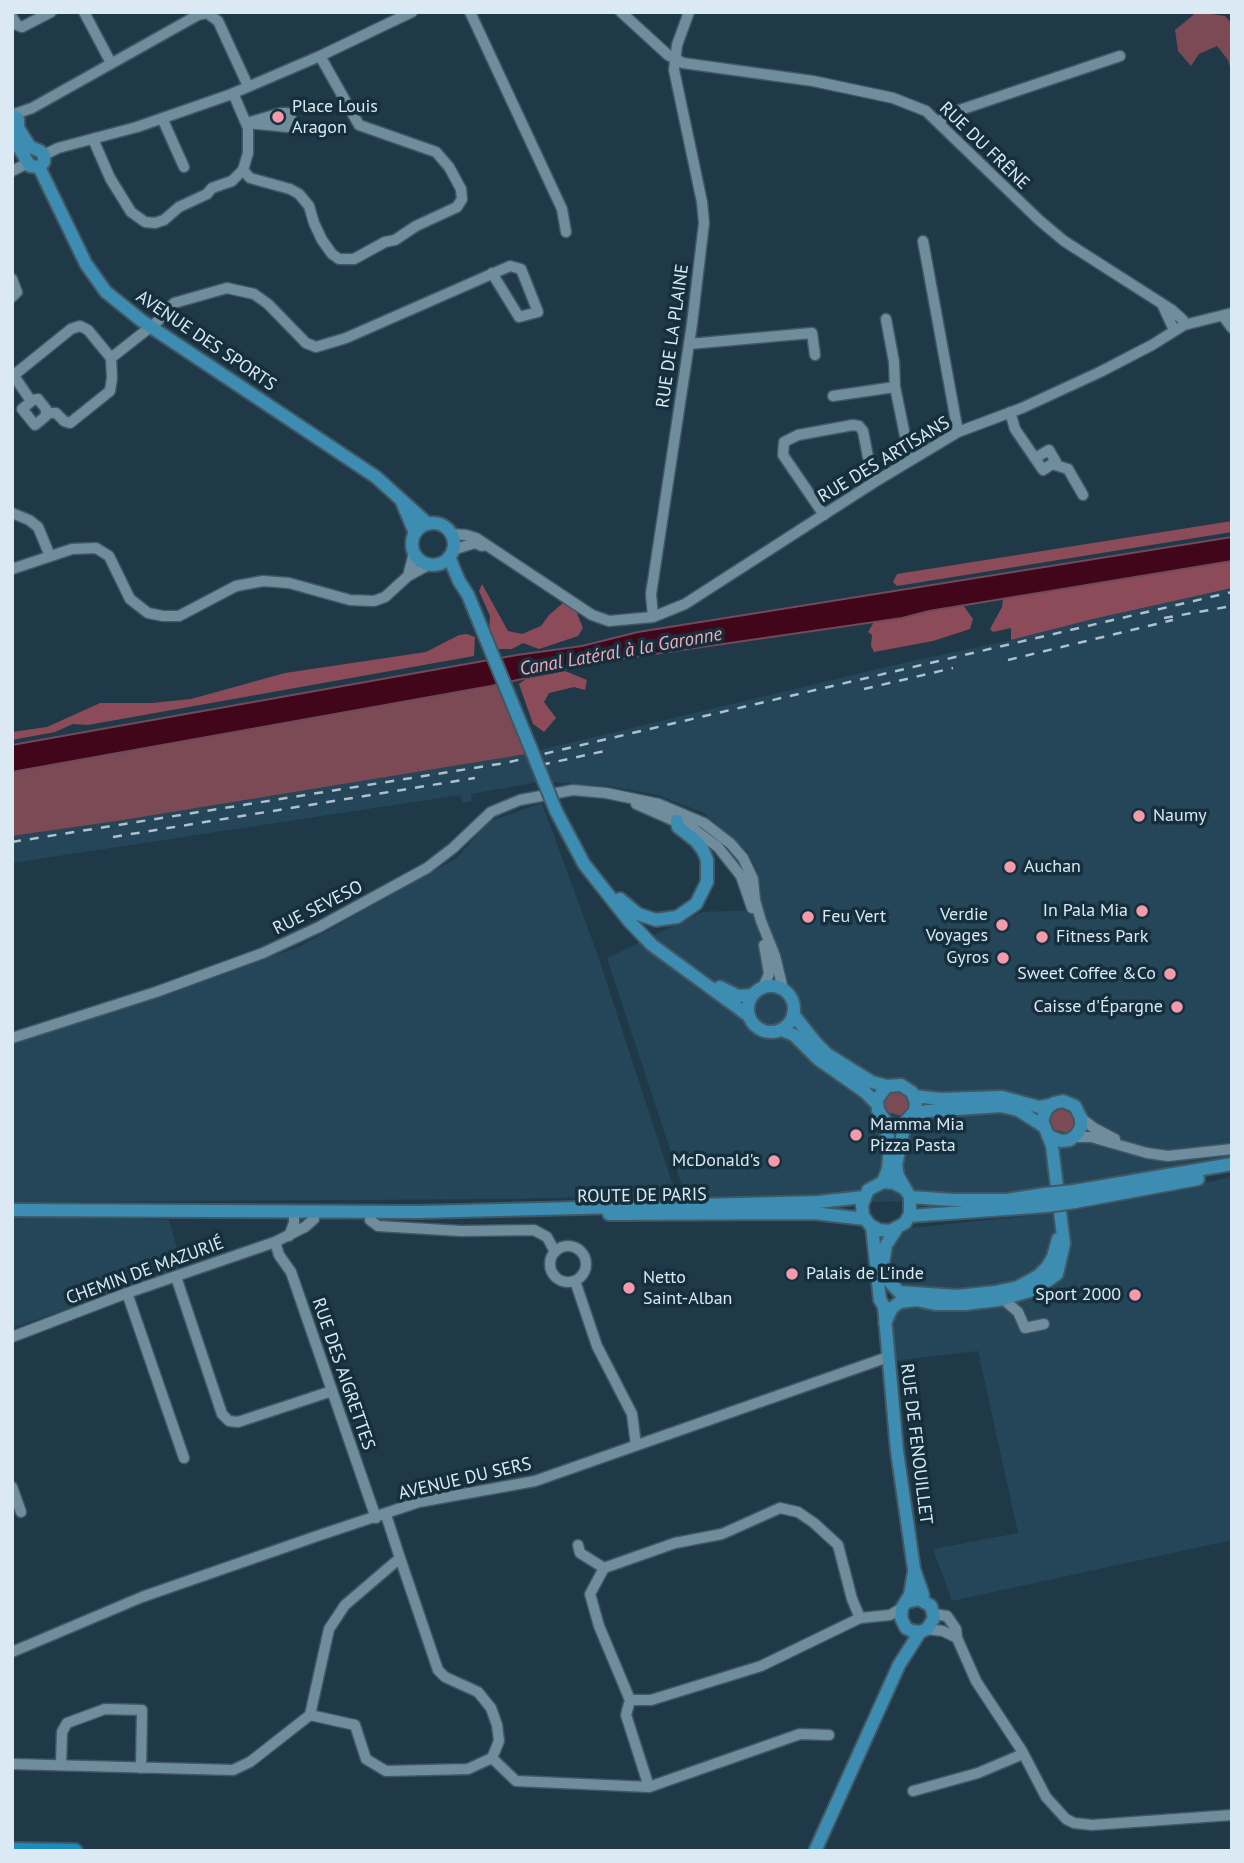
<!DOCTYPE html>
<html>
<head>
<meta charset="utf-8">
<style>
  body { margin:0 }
  #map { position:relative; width:1244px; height:1863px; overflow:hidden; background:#1f3948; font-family:"PT Sans",sans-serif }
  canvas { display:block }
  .frame { position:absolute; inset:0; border:14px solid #dae9f3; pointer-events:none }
</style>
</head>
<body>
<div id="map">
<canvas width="1244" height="1863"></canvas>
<div class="frame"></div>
</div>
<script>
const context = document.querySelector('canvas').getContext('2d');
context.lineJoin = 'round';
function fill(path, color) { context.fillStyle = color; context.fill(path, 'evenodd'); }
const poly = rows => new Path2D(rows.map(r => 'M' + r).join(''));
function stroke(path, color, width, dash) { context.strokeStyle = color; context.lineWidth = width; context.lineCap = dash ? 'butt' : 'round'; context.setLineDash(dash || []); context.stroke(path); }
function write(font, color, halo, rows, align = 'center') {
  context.font = font + ' "PT Sans",sans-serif'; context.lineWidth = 7; context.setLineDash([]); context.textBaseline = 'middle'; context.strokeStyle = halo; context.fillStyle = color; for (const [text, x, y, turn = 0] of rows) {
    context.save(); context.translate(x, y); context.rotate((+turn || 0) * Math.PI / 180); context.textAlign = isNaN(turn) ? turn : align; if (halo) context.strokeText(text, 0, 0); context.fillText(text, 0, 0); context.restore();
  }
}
fill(poly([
  [1232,588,1232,1164,1007,1200,688,1204,607,958,702,912,762,910,757,871,747,851,704,813,658,795,610,786,552,782,540,750,903,663,1011,640,1093,619],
  [528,754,539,782,471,794,472,801,462,803,460,795,12,863,12,836,117,821],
  [542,803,598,956,676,1195,510,1199,12,1202,12,1043,299,947,457,858,488,822],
  [1232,1177,1232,1540,952,1601,933,1549,1018,1533,978,1351,893,1361,892,1241,911,1228,1072,1211],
  [12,1216,169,1220,183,1269,12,1328]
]), '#254658');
fill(poly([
  [1197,12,1225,16,1232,24,1232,75,1228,60,1217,46,1199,54,1191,66,1178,51,1175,30],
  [504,683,533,753,117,821,12,836,12,772],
  [901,1092,908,1098,909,1108,902,1116,892,1113,889,1114,885,1109,885,1100,891,1093],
  [1060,1109,1069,1112,1074,1119,1073,1128,1067,1133,1057,1130,1054,1132,1049,1123,1052,1114]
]), '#7b4a54');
fill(poly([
  [1232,521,1232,532,897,586,893,582,897,574],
  [1232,561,1232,588,1093,619,1011,640,1011,628,993,632,990,629,1002,607,1003,599],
  [482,584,508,631,522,634,541,626,549,615,563,603,576,611,583,628,578,636,539,649,523,643,512,649,497,649,489,631,490,616,479,591],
  [963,605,973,619,970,629,933,641,874,652,871,646,872,635,868,632,874,622],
  [467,634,475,637,474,656,88,725,73,724,55,732,12,740,12,732,47,727,100,703,152,703,191,699,285,673,426,652,459,635],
  [565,671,587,680,585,690,574,687,549,693,544,702,556,718,544,732,533,724,519,684,526,679]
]), '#8c4b59');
const water = poly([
  [1232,537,1232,561,929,611,902,618,592,663,491,686,12,772,12,745,517,655,582,646,638,632,1232,537]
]);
fill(water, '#41061a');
stroke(water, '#6f4a5b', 2);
const minor = poly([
  [84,12,111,63],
  [470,12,562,209,566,232],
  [621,12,668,55,683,63,813,81,893,98,926,111,1039,220,1064,241,1172,310,1183,320,1184,325],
  [12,17,17,25,22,27,51,12],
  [233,93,248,128,248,153,243,170],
  [281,113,287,113,291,118,288,127,247,123,281,113],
  [12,115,32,108,198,15,207,13,218,21,248,86],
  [162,118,184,167],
  [938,122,951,113,1120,56],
  [93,139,110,178,131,212,145,222,155,223,164,220,179,207,207,194,212,188,232,181,243,170],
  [44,155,58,148,137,127,229,95,320,56,412,12],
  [243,170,250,178,290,189,299,194,309,206,314,223,322,240,332,254,339,259,354,259,385,242,395,240,416,226,457,207,462,199,461,189,449,167,436,152,359,125,320,56],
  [12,171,28,163],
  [923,241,958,432],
  [12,279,17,292,12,297],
  [1162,304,1174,330],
  [1223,316,1232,328],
  [886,319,894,362,895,387,910,460],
  [689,344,812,333,815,355],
  [12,373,31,401],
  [14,375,71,329,80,326,88,330,111,358,158,321,174,303,227,288,254,294,268,304,306,343,316,347,346,338,510,266,521,269,538,312,519,317,492,273],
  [833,396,895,387],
  [38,399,46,409,46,416,35,425,22,409,33,400,38,399],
  [1010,412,1015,429,1043,470,1052,464,1068,469,1083,495],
  [46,413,56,413,64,421,70,423,110,391,112,378,111,358],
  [1035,458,1049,450,1056,462,1052,464],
  [12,513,29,520,38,527,50,556],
  [824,515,783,455,784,442,798,435,853,425,859,426,863,431,873,483],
  [450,534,466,535,476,538,592,615,609,621,653,617,685,604,873,483,958,432,1022,408,1100,372,1152,345,1184,325,1232,313],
  [452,550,475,543,482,546],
  [12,569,72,549,96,548,109,556,130,599,148,613,163,616,179,616,236,586,263,581,289,583,350,600,374,601,385,597,408,576,428,565],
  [408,576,414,553],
  [653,617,651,594,692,324,704,223,702,202,674,70,677,45,689,12],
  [636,804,695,830,718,847,741,876,752,908],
  [763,987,769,974,764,945],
  [12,1038,156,992,263,953,319,927,427,868,453,848,491,812,520,800,573,790,606,793,659,804,704,823,731,844,743,858,753,879,755,900,761,921,775,956,783,989],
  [1081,1118,1094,1128,1115,1139],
  [1073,1137,1091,1137,1147,1153,1168,1156,1232,1149],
  [371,1212,370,1220,378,1226,461,1231,534,1230,547,1237,555,1252],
  [289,1236,294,1223,294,1212],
  [275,1242,279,1255,291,1272,376,1518],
  '550 1264a18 18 0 1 1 36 0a18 18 0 1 1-36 0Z',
  [176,1277,222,1414,229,1421,238,1422,332,1391],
  [575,1281,597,1346,632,1414,636,1445],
  [127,1293,184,1458],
  [1003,1299,1018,1312,1025,1328,1044,1324],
  [12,1337,127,1293,275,1242,305,1227,314,1219,314,1212],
  [12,1487,21,1512],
  [578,1545,580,1553,604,1568],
  [934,1614,947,1616,956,1629,957,1638,976,1681,1022,1751,1046,1797,1066,1819,1074,1823,1092,1825,1232,1815],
  [927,1629,943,1631,957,1638],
  [12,1652,142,1597,320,1535,419,1502,535,1481,888,1357],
  [630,1700,651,1700,761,1666,860,1618,890,1615,902,1608],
  [310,1715,355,1725,366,1759,386,1771,468,1769,492,1758,499,1741,497,1725,491,1708,478,1692,445,1677,438,1670,400,1558],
  [492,1758,516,1781,649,1787,800,1734,829,1735],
  [12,1764,233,1770,250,1762,310,1715,329,1629,345,1605,400,1558,386,1515],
  [61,1765,62,1732,67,1723,105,1709,142,1710,141,1768],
  [649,1787,626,1715,630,1700,599,1626,590,1594,604,1568,675,1543,722,1534,780,1508,798,1512,814,1523,838,1545,852,1599,860,1618],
  [913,1791,978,1773,1023,1754]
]);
const major = poly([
  [12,115,18,119,18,128,30,147,40,151,44,155,44,162,39,167],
  [12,136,30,166,39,167],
  [39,167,86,264,106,292,142,321,376,477,428,524],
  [402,502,415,533],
  '412 544a21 21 0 1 1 42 0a21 21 0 1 1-42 0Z',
  [449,557,459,581,468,595,531,749],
  [556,811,584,864,629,921,652,945,749,1016],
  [620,899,638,914,656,920,677,917,696,904,707,882,707,860,703,850,696,841,678,827,677,821],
  '748 1009a23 23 0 1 1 46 0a23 23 0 1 1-46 0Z',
  [720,987,738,996,753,995],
  [793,1014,816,1043,827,1054,872,1082,887,1086],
  [782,1030,794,1035,818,1059,865,1092,877,1104],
  [914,1096,941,1099,1002,1097,1039,1107,1050,1105],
  [913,1114,928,1111,1001,1106,1018,1110,1043,1126],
  [883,1182,888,1169,890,1148,884,1119,878,1110,877,1099,887,1086,901,1085,912,1092,916,1103,915,1111,907,1120,904,1128,896,1165,898,1176,910,1197,910,1214,905,1223,890,1231,879,1230,870,1225,863,1216,862,1205,868,1190,883,1182,894,1183,903,1188],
  [1074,1191,1232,1164],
  [910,1197,953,1200,1007,1200,1045,1194],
  [1075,1202,1198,1179],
  [12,1210,420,1212,818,1202,864,1197],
  [609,1214,813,1213,865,1219],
  [909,1216,1047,1206],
  [872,1227,880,1300,884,1306,897,1451,914,1569,923,1595,922,1599],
  [896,1230,886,1245,883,1264,888,1280,899,1292],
  [899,1292,957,1296,995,1292,1018,1287,1038,1276,1047,1267,1053,1257,1058,1239],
  [885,1323,892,1308,900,1302,916,1300,935,1304,965,1304,999,1300,1036,1289,1057,1274,1064,1244,1052,1146,1042,1120,1047,1108,1054,1103,1063,1101,1075,1106,1081,1118,1081,1127,1077,1134,1070,1140,1061,1141,1049,1136],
  [907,1602,919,1599,931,1606,934,1618,927,1629,920,1632,912,1631,906,1628,901,1618,902,1608,910,1595,914,1572],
  [815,1851,899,1665,920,1632]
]);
const highway = poly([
  [12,1850,75,1851]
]);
stroke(minor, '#415864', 13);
stroke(major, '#415864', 16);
stroke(highway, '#415864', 18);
stroke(minor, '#708d9d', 10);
stroke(major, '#3c8db1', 12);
stroke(highway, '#1a8dbe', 14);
stroke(poly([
  [1164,618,1232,606],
  [1008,660,1173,620],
  [864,689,953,668],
  [541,765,609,750],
  [113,837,475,778],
  [12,842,505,763,1232,592]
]), '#afc0cc', 2.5, [9, 9]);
const majorBridge = poly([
  [531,749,556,811],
  [1045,1194,1074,1191],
  [1047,1206,1075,1202]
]);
stroke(majorBridge, '#415864', 16, []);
stroke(majorBridge, '#3c8db1', 12);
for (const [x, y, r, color] of [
  [278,117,7,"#f39aab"],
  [1139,816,7,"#f39aab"],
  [1010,867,7,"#f39aab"],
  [1142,911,7,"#f39aab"],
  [808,917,7,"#f39aab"],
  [1002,925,7,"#f39aab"],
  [1042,937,7,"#f39aab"],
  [1003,958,7,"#f39aab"],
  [1170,974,7,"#f39aab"],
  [1177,1007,7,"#f39aab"],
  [856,1135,7,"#f39aab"],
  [774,1161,7,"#f39aab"],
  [792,1274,7,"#f39aab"],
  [629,1288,7,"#f39aab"],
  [1135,1295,7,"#f39aab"]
]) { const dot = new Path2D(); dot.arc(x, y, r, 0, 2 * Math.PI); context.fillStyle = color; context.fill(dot); stroke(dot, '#152f3d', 2.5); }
write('18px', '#dae9f3', '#152f3d', [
  ["Place Louis",292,107],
  ["Aragon",292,128],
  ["Naumy",1153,816],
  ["Auchan",1024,867],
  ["In Pala Mia",1128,911,"right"],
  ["Verdie",988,915,"right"],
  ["Voyages",988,936,"right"],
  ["Feu Vert",822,917],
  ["Fitness Park",1056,937],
  ["Gyros",989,958,"right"],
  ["Sweet Coffee &Co",1156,974,"right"],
  ["Caisse d'Épargne",1163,1007,"right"],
  ["Mamma Mia",870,1125],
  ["Pizza Pasta",870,1146],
  ["McDonald's",760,1161,"right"],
  ["Palais de L'inde",806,1274],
  ["Netto",643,1278],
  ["Saint-Alban",643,1299],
  ["Sport 2000",1121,1295,"right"]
], 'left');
write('18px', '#dae9f3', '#152f3d', [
  ["RUE DU FRÊNE",984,146,44],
  ["RUE DE LA PLAINE",673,336,-82],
  ["AVENUE DES SPORTS",206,341,34],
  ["RUE DES ARTISANS",884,460,-31],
  ["RUE SEVESO",318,908,-27],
  ["ROUTE DE PARIS",642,1196,-1],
  ["CHEMIN DE MAZURIÉ",145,1271,-20],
  ["RUE DES AIGRETTES",343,1374,71],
  ["RUE DE FENOUILLET",916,1444,83],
  ["AVENUE DU SERS",465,1479,-13]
]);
write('italic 19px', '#f7a8b7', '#152f3d', [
  ["Canal Latéral à la Garonne",621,652,-10]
]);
</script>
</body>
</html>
